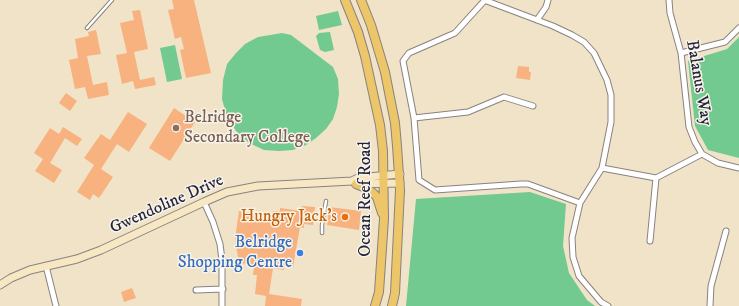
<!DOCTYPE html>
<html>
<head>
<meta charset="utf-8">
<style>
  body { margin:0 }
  canvas { display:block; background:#f0e3c7 }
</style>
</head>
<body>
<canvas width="739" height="306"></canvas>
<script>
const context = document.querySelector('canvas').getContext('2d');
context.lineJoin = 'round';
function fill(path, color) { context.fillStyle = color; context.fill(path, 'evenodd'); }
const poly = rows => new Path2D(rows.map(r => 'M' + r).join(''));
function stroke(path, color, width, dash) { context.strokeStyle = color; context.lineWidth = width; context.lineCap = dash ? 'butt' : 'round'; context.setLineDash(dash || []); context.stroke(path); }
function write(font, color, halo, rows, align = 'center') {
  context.font = font + ' "IM FELL DW Pica",serif'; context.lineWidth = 3; context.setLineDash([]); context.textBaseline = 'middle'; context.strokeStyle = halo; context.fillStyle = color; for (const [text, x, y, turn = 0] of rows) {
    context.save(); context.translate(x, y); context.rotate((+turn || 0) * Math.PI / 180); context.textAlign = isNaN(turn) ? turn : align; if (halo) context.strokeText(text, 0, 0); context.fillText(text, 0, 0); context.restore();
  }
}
fill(poly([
  [338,11,342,25,319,30,316,16],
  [330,32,334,50,325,52,320,50,316,36,319,33],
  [282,33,291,35,333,67,338,79,339,94,337,107,333,119,326,129,316,138,306,145,293,150,279,151,264,150,249,143,236,131,226,114,222,99,223,80,227,64,236,53,245,44,258,37],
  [739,37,739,158,708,150,695,126,688,61,727,49],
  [175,45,182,79,167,82,160,48],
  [530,192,566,204,563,246,569,273,587,300,595,306,406,306,416,199]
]), '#72ca90');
fill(poly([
  [172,0,194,0,211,73,186,78,180,50,184,49,181,37,175,39,168,10,174,9],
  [140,10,148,49,134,52,140,80,154,77,156,85,135,89,133,81,122,84,116,55,127,53,120,23,134,20,132,11],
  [96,30,101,54,87,56,93,85,107,82,109,95,88,99,85,87,75,89,69,60,78,58,75,39,89,36,88,32],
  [518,66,529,67,529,72,531,72,530,80,516,78],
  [66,93,77,101,70,111,59,103],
  [174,108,195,122,170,161,149,148],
  [128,112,147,124,129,152,117,144,101,169,113,177,99,198,93,194,90,200,77,192,94,165,84,158,101,134,110,140],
  [63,127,82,139,77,146,65,138,50,163,62,170,54,183,35,171,43,159,34,153,50,128,59,134],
  [302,206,315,207,313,225,304,224,304,228,300,227,293,267,285,266,284,270,273,268,269,294,302,299,301,306,265,306,266,296,255,294,257,275,253,275,254,267,250,266,249,263,239,264,235,239,239,211,272,216,273,211,280,211,280,208,301,211],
  [329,207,361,211,359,230,327,225],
  [132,288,136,298,124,302,121,292]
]), '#f7b27f');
const lane = poly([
  [87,28,112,0],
  [322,233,322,225,326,201]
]);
const street = poly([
  [484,0,553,26,572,35,584,42,594,53,607,80,611,95,611,122,602,168,580,203,572,238,573,257,579,276,601,302,608,306],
  [485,0,455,33,409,53,403,61,414,118,419,180,435,190,521,184,528,184,580,203],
  [669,0,670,13,681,53,689,127,695,142,702,154,718,163,739,168],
  [537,20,546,7,548,0],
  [681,53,725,42,739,28],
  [414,118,468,112,504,97,533,106],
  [602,168,656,178,702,154],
  [204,202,213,222,220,244,222,260,222,306],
  [650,241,656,178],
  [46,266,56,306],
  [196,290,223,289],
  [710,306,711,286,726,231]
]);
const secondary = poly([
  [357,184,400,183],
  [0,285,11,278,30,270,77,259,101,250,204,202,227,192,258,186,352,181,358,178,400,174]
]);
const primary = poly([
  [345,0,358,32,365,56,380,125,383,151,384,219,379,292,375,306],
  [361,0,371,25,385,72,395,123,397,146,400,190,395,293,392,306],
  [356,184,366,188,373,193,377,197,382,213]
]);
stroke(lane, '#898281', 4.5);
stroke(street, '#898281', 7);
stroke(secondary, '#898281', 9);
stroke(primary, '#898281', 10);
stroke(lane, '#fff', 2.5);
stroke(street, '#fff', 5);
stroke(secondary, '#f7e8c3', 7);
stroke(primary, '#ecc669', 8);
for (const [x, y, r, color] of [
  [176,128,4,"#8d6e63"],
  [345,217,4,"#e8710a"],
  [300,253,4,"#3f7fe0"]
]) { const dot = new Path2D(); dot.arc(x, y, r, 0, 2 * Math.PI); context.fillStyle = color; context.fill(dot); stroke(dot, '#f7f3e8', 1.5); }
write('17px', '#22223b', '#f7f3e8', [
  ["Balanus Way",698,83,80],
  ["Ocean Reef Road",366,199,-90],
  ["Gwendoline Drive",167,205,-24]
]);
write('17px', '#785e54', '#f7f3e8', [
  ["Belridge",184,118],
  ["Secondary College",184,138]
], 'left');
write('17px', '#c56008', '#f7f3e8', [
  ["Hungry Jack's",337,217]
], 'right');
write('17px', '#366cbe', '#f7f3e8', [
  ["Belridge",292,243],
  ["Shopping Centre",292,263]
], 'right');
</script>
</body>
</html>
